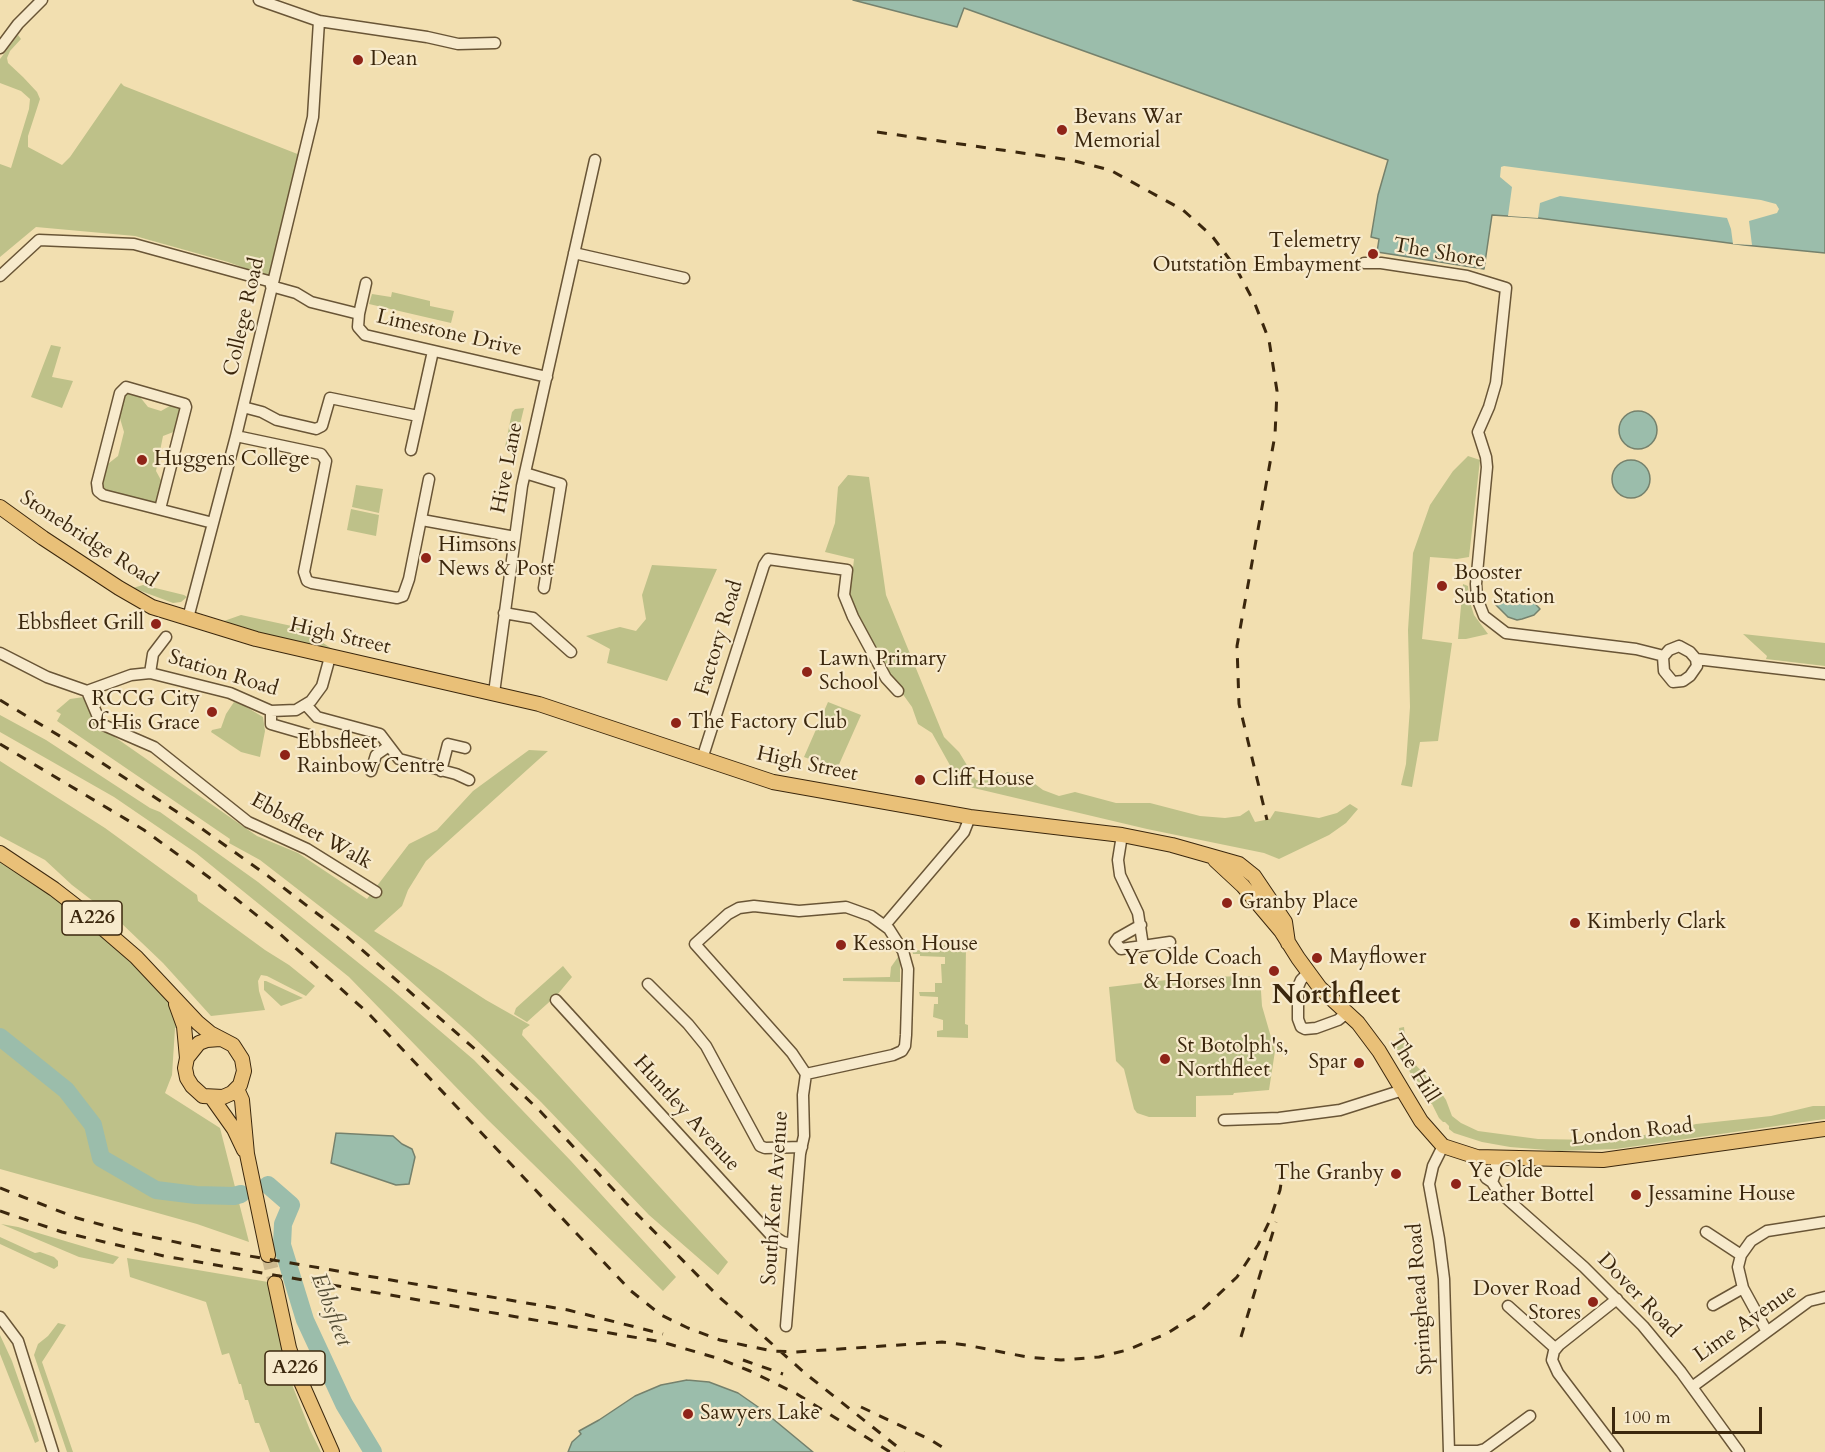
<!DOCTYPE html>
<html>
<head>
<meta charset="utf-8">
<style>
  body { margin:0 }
  #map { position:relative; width:1825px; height:1452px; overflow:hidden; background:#f2dfb0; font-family:Cardo,serif }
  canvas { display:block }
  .scale { position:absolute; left:1612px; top:1407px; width:150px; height:27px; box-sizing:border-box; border:3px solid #3b270d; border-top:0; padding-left:8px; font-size:18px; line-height:21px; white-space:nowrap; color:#3b270d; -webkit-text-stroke:4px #f7eacc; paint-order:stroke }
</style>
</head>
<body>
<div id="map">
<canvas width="1825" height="1452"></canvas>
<div class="scale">100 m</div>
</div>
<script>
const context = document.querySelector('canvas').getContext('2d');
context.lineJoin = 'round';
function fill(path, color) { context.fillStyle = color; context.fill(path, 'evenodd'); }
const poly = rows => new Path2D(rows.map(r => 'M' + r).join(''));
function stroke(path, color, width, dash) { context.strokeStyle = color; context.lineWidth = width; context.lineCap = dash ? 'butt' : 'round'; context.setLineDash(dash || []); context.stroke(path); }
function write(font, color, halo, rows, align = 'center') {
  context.font = font + ' Cardo,serif'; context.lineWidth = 4.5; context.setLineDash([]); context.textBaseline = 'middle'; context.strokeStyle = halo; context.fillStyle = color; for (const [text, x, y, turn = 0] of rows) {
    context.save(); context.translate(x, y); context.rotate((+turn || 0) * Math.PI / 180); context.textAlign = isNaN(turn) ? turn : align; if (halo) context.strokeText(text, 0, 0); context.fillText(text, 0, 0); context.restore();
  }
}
fill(poly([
  [18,35,21,39,10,51,7,58,8,63,23,77,37,92,40,99,28,136,28,147,62,165,70,157,121,83,124,86,300,155,269,277,228,262,135,236,36,227,0,257,0,164,11,168,29,109,30,99,21,91,0,83,0,59],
  [392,292,430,301,430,306,454,311,451,323,369,304,372,294,391,297],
  [51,345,61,347,52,377,73,381,62,408,31,397],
  [129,392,140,397,148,407,161,411,175,403,179,405,182,411,176,431,163,436,156,471,162,482,157,504,105,494,101,488,104,467,118,456,124,432,119,415,123,397],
  [524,408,514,449,505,447,512,412,515,409],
  [1468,456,1480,460,1469,557,1457,559,1430,557,1422,639,1452,643,1438,741,1420,742,1412,787,1401,785,1406,764,1410,707,1408,630,1413,553,1430,505,1453,471],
  [848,475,869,477,886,595,944,737,959,752,976,780,998,780,1007,772,1023,775,1043,790,1059,796,1075,792,1116,803,1150,803,1200,816,1225,818,1240,816,1249,810,1255,822,1270,819,1275,811,1319,818,1337,813,1350,804,1358,809,1346,823,1329,835,1279,859,1264,853,1147,829,961,785,932,733,918,724,912,707,884,668,854,607,850,595,854,559,825,552,835,523,838,487],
  [356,485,383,489,379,513,352,507],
  [351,509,379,515,376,536,347,530],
  [652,565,717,569,667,681,607,663,610,649,586,636,620,627,636,631,646,619,642,595],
  [1463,584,1468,586,1469,599,1474,615,1488,634,1466,639,1458,639],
  [143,585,184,595,187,597,181,602,173,603,133,588],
  [241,615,301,628,335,651,256,632,228,625,228,622,224,621],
  [1743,634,1825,643,1825,666,1766,659,1767,656],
  [84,697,96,724,257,836,298,853,367,899,409,844,437,830,473,791,529,750,548,751,426,861,408,890,402,906,374,931,443,972,486,1000,530,1025,523,1030,522,1035,728,1262,718,1275,649,1215,541,1102,469,1033,366,942,260,860,229,843,230,839,57,721,61,714,56,711,70,699],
  [234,702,243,705,263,717,265,731,260,757,241,752,211,732,212,730,221,728,226,714],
  [828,702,861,715,837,769,804,757],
  [0,715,46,740,150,808,160,812,258,882,391,989,474,1060,571,1161,676,1277,663,1291,487,1119,349,977,196,853,114,797,0,732],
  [0,761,105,828,197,895,198,901,265,950,289,965,315,986,306,996,267,976,261,975,258,981,259,991,265,1010,211,1016,163,963,119,921,72,885,45,860,0,836],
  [0,859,24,875,100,932,163,993,173,1008,179,1028,175,1028,172,1075,165,1093,220,1128,249,1242,197,1224,0,1169],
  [937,945,966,946,965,1024,968,1025,968,1038,937,1037,937,1031,943,1030,943,1020,933,1017,934,1004,938,1004,938,997,920,996,919,992,935,992,935,983,942,983,941,964,945,964,945,957,920,956,920,954,913,954,912,950,936,951],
  [898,957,900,964,900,982,843,981,843,978,890,977,891,967],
  [563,966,572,977,557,995,527,1022,514,1014,516,1008],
  [1260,976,1262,1006,1275,1051,1269,1090,1234,1093,1233,1095,1196,1096,1196,1117,1149,1117,1137,1113,1134,1109,1124,1069,1116,1061,1109,987,1191,977],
  [264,981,266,981,303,998,281,1006,264,990],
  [1404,1027,1406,1047,1411,1060,1440,1091,1446,1100,1452,1116,1461,1123,1478,1131,1538,1139,1596,1140,1663,1133,1696,1124,1771,1116,1813,1106,1825,1106,1825,1119,1616,1149,1559,1151,1510,1147,1482,1142,1454,1133,1449,1129,1449,1126,1445,1122,1443,1122,1439,1118,1432,1104,1431,1104,1396,1051,1400,1037,1399,1028],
  [1,1224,18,1227,119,1257,113,1264,79,1257],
  [0,1237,35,1253,40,1252,54,1257,58,1261,58,1266,54,1269,0,1244],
  [127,1258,268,1282,293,1387,310,1430,321,1452,270,1452,259,1423,255,1423,248,1400,245,1400,241,1384,239,1384,229,1353,222,1355,206,1302,130,1277],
  [58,1323,66,1325,42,1362,73,1452,67,1452,34,1355,38,1344,48,1336],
  [0,1335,12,1361,35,1427,39,1441,35,1443,0,1354]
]), '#bec189');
const water = poly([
  [853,0,1825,0,1825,253,1744,245,1538,218,1492,215,1484,269,1377,252,1379,239,1371,237,1378,195,1388,160,964,8,957,27,853,0],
  '1619 430a19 19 0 1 1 38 0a19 19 0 1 1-38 0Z',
  '1612 479a19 19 0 1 1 38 0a19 19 0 1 1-38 0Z',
  [1509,594,1513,599,1519,602,1530,598,1540,609,1534,615,1522,619,1517,620,1508,617,1494,603,1509,594],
  [336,1133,393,1136,402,1144,412,1149,415,1157,409,1184,396,1185,331,1163,336,1133],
  [687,1380,709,1382,738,1393,761,1409,813,1452,568,1452,572,1442,581,1434,579,1431,599,1420,635,1396,661,1385,687,1380]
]);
fill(water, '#9bbdab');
stroke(water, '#75816c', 1.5);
fill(poly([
  [1504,166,1761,200,1776,204,1779,209,1777,213,1749,221,1752,245,1733,244,1731,229,1727,218,1560,196,1540,203,1538,218,1508,216,1512,187,1500,177,1501,167]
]), '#f2dfb0');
stroke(poly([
  [0,1037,66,1090,93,1125,101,1158,156,1190,196,1195,234,1196,241,1194],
  [268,1185,291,1205,283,1224,282,1245,305,1320,344,1404,373,1452]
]), '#9bbdab', 18);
stroke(poly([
  [268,1255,275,1283]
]), '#cdba8f', 14, [14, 7]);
const minor = poly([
  [259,0,319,21,427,37,458,44,495,43],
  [0,48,18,24,42,0],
  [574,253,684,278],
  [1364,263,1381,263,1467,276,1506,288,1496,383,1489,407,1478,432,1486,457,1487,467,1476,584,1477,598,1484,616,1506,633,1636,649,1664,656],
  [0,276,39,240,134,244,272,282],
  [271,286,296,293,311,302,359,314,366,283],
  [359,314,358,327,365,335,547,377],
  [243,407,262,412,277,420,316,429,322,426,330,398,418,416],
  [236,436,321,454,326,461,304,572,307,581,312,583,397,598,403,596,409,579,429,479],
  [411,450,433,351],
  [525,473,561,484,544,588],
  [160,509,186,407,185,404,126,387,120,393,97,483,98,491,103,495,213,523],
  [422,520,515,537],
  [504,613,533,618,571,652],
  [188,618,236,436,313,117,319,21],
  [166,637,153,654,150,673,230,693,271,711,296,710,311,701,322,686,330,657],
  [1679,646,1690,652,1696,659,1697,666,1690,676,1683,681,1673,682,1664,671,1663,657,1669,650,1679,646],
  [0,653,47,677,87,691],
  [1696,659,1825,674],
  [150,673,131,675,87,691,101,724,154,747,248,822,307,849,376,892],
  [494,693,522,486,595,160],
  [306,705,317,717,380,734,399,759,456,774,469,780],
  [271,711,271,724,309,735],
  [702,759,764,565,768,559,847,570,844,595,853,617,886,678,898,691],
  [371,771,376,755,389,746],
  [441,771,448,744,465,748],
  [1122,835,1118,860,1120,875,1138,913,1143,946,1170,942],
  [754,906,799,911,846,907,871,916,889,929,903,951,908,969,906,1035,905,1046,902,1051,893,1055,806,1074,792,1053,695,944,728,914,739,908,754,906],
  [885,925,964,832,970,817],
  [1141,925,1118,938,1115,942,1121,949,1143,946],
  [1308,973,1301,980,1298,987,1298,1019,1301,1027,1305,1029,1316,1028,1338,1020,1347,1013],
  [648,984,688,1024,706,1046,760,1146,765,1148,802,1147],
  [556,1000,770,1234,783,1242,792,1244],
  [1224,1120,1279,1118,1340,1110,1403,1090],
  [1443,1146,1433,1166,1429,1184,1439,1239,1444,1279,1449,1452],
  [1477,1157,1486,1178,1492,1182,1497,1190,1584,1267,1643,1326,1681,1372,1739,1452],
  [1492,1182,1496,1171,1496,1158],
  [1706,1232,1741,1255],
  [1617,1299,1559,1345,1554,1351,1552,1360,1558,1373,1618,1452],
  [1713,1305,1743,1288],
  [1508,1306,1556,1349],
  [0,1317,18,1341,53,1452],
  [786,1326,800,1154,804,1136,803,1095,806,1074],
  [1766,1330,1743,1288,1738,1267,1741,1255,1751,1241,1767,1231,1825,1222],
  [1692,1387,1809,1301,1825,1297],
  [1449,1451,1478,1451,1485,1449,1530,1416]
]);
const major = poly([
  [0,507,43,538,119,588,152,607,256,639,539,704,773,782,970,817,1122,835,1172,845,1239,864,1254,876,1285,922,1288,943],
  [0,853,54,889,85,913,136,957,198,1023,210,1033,233,1045,242,1059,244,1071,240,1085,232,1093,223,1097,203,1096,192,1086,187,1078,185,1068,187,1058,199,1043,207,1040,220,1039],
  [1215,860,1243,886,1281,931,1298,958,1320,988,1358,1023,1379,1051,1421,1121,1443,1146,1477,1157,1603,1160,1825,1129],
  [176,1004,184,1026,187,1058],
  [237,1089,242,1100,247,1154,268,1255],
  [212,1098,234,1129,244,1150],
  [275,1283,289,1348,298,1375,332,1452]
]);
stroke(minor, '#695536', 13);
stroke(major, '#3b270d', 16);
stroke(minor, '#f7eacc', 10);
stroke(major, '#e9c078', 14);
stroke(poly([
  [877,132,1071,160,1110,170,1183,210,1212,236,1236,268,1255,304,1269,340,1277,391,1275,435,1237,646,1239,704,1267,820],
  [0,700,73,744,191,821,268,876,344,934,476,1050,540,1111,626,1203,718,1296,806,1374,904,1452],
  [0,744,144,830,214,881,280,934,369,1014,631,1291,661,1315,688,1328,720,1340,772,1351,796,1352,942,1342,966,1345,1027,1357,1061,1360,1099,1357,1127,1350,1166,1334,1198,1314,1237,1277,1258,1245,1270,1220,1280,1190,1285,1158],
  [0,1188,77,1218,128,1232,214,1250,568,1310,663,1334],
  [0,1211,62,1232,164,1256,662,1342,720,1359,750,1371,797,1394,890,1452],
  [1241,1337,1276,1222],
  [743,1360,783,1374],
  [861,1407,931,1440,950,1452]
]), '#3b270d', 3, [10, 10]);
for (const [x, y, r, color] of [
  [358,60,6,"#8f2418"],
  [1062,130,6,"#8f2418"],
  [1373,254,6,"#8f2418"],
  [142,460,6,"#8f2418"],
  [426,558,6,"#8f2418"],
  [1442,586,6,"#8f2418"],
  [156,624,6,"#8f2418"],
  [807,672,6,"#8f2418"],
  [212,712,6,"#8f2418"],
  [676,723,6,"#8f2418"],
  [285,755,6,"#8f2418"],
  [920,780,6,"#8f2418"],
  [1227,903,6,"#8f2418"],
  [1575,923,6,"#8f2418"],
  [841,945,6,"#8f2418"],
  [1317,958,6,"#8f2418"],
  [1274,971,6,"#8f2418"],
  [1165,1059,6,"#8f2418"],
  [1359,1063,6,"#8f2418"],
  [1396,1174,6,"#8f2418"],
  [1456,1184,6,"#8f2418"],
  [1636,1195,6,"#8f2418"],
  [1593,1302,6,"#8f2418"],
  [688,1414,6,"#8f2418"]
]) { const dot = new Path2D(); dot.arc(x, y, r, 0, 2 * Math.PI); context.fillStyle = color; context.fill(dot); stroke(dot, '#f7eacc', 2); }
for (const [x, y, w] of [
  [92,918,60],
  [295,1368,60]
]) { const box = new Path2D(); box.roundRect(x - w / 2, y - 17, w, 34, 4.5); context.fillStyle = '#f7eacc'; context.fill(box); stroke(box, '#3b270d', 1.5); }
write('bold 20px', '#3b270d', null, [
  ["A226",92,918],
  ["A226",295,1368]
]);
write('21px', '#3b270d', '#f7eacc', [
  ["Dean",370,60],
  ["Bevans War",1074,118],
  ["Memorial",1074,142],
  ["Telemetry",1361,242,"right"],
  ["Outstation Embayment",1361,266,"right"],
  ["Huggens College",154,460],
  ["Himsons",438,546],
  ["News & Post",438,570],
  ["Booster",1454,574],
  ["Sub Station",1454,598],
  ["Ebbsfleet Grill",144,624,"right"],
  ["Lawn Primary",819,660],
  ["School",819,684],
  ["RCCG City",200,700,"right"],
  ["of His Grace",200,724,"right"],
  ["The Factory Club",688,723],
  ["Ebbsfleet",297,743],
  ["Rainbow Centre",297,767],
  ["Cliff House",932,780],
  ["Granby Place",1239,903],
  ["Kimberly Clark",1587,923],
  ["Kesson House",853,945],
  ["Mayflower",1329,958],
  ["Ye Olde Coach",1262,959,"right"],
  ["& Horses Inn",1262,983,"right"],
  ["St Botolph's,",1177,1047],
  ["Northfleet",1177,1071],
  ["Spar",1347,1063,"right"],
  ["Ye Olde",1468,1172],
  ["Leather Bottel",1468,1196],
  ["The Granby",1384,1174,"right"],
  ["Jessamine House",1648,1195],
  ["Dover Road",1581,1290,"right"],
  ["Stores",1581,1314,"right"],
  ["Sawyers Lake",700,1414]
], 'left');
write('21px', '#3b270d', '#f7eacc', [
  ["The Shore",1439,254,10],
  ["College Road",245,317,-77],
  ["Limestone Drive",449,334,13],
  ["Hive Lane",508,468,-79],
  ["Stonebridge Road",88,540,33],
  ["High Street",340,637,13],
  ["Factory Road",720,638,-73],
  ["Station Road",223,674,17],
  ["High Street",807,765,12],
  ["Ebbsfleet Walk",311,832,29],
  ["The Hill",1413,1069,58],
  ["Huntley Avenue",686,1114,48],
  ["London Road",1632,1133,-6],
  ["South Kent Avenue",776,1198,-86],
  ["Dover Road",1638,1296,46],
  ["Springhead Road",1421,1299,-94],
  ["Lime Avenue",1746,1324,-35]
]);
write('italic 22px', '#534c34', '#f7eacc', [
  ["Ebbsfleet",330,1310,69]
]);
write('bold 27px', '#3b270d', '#f7eacc', [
  ["Northfleet",1336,997]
]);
</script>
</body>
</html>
